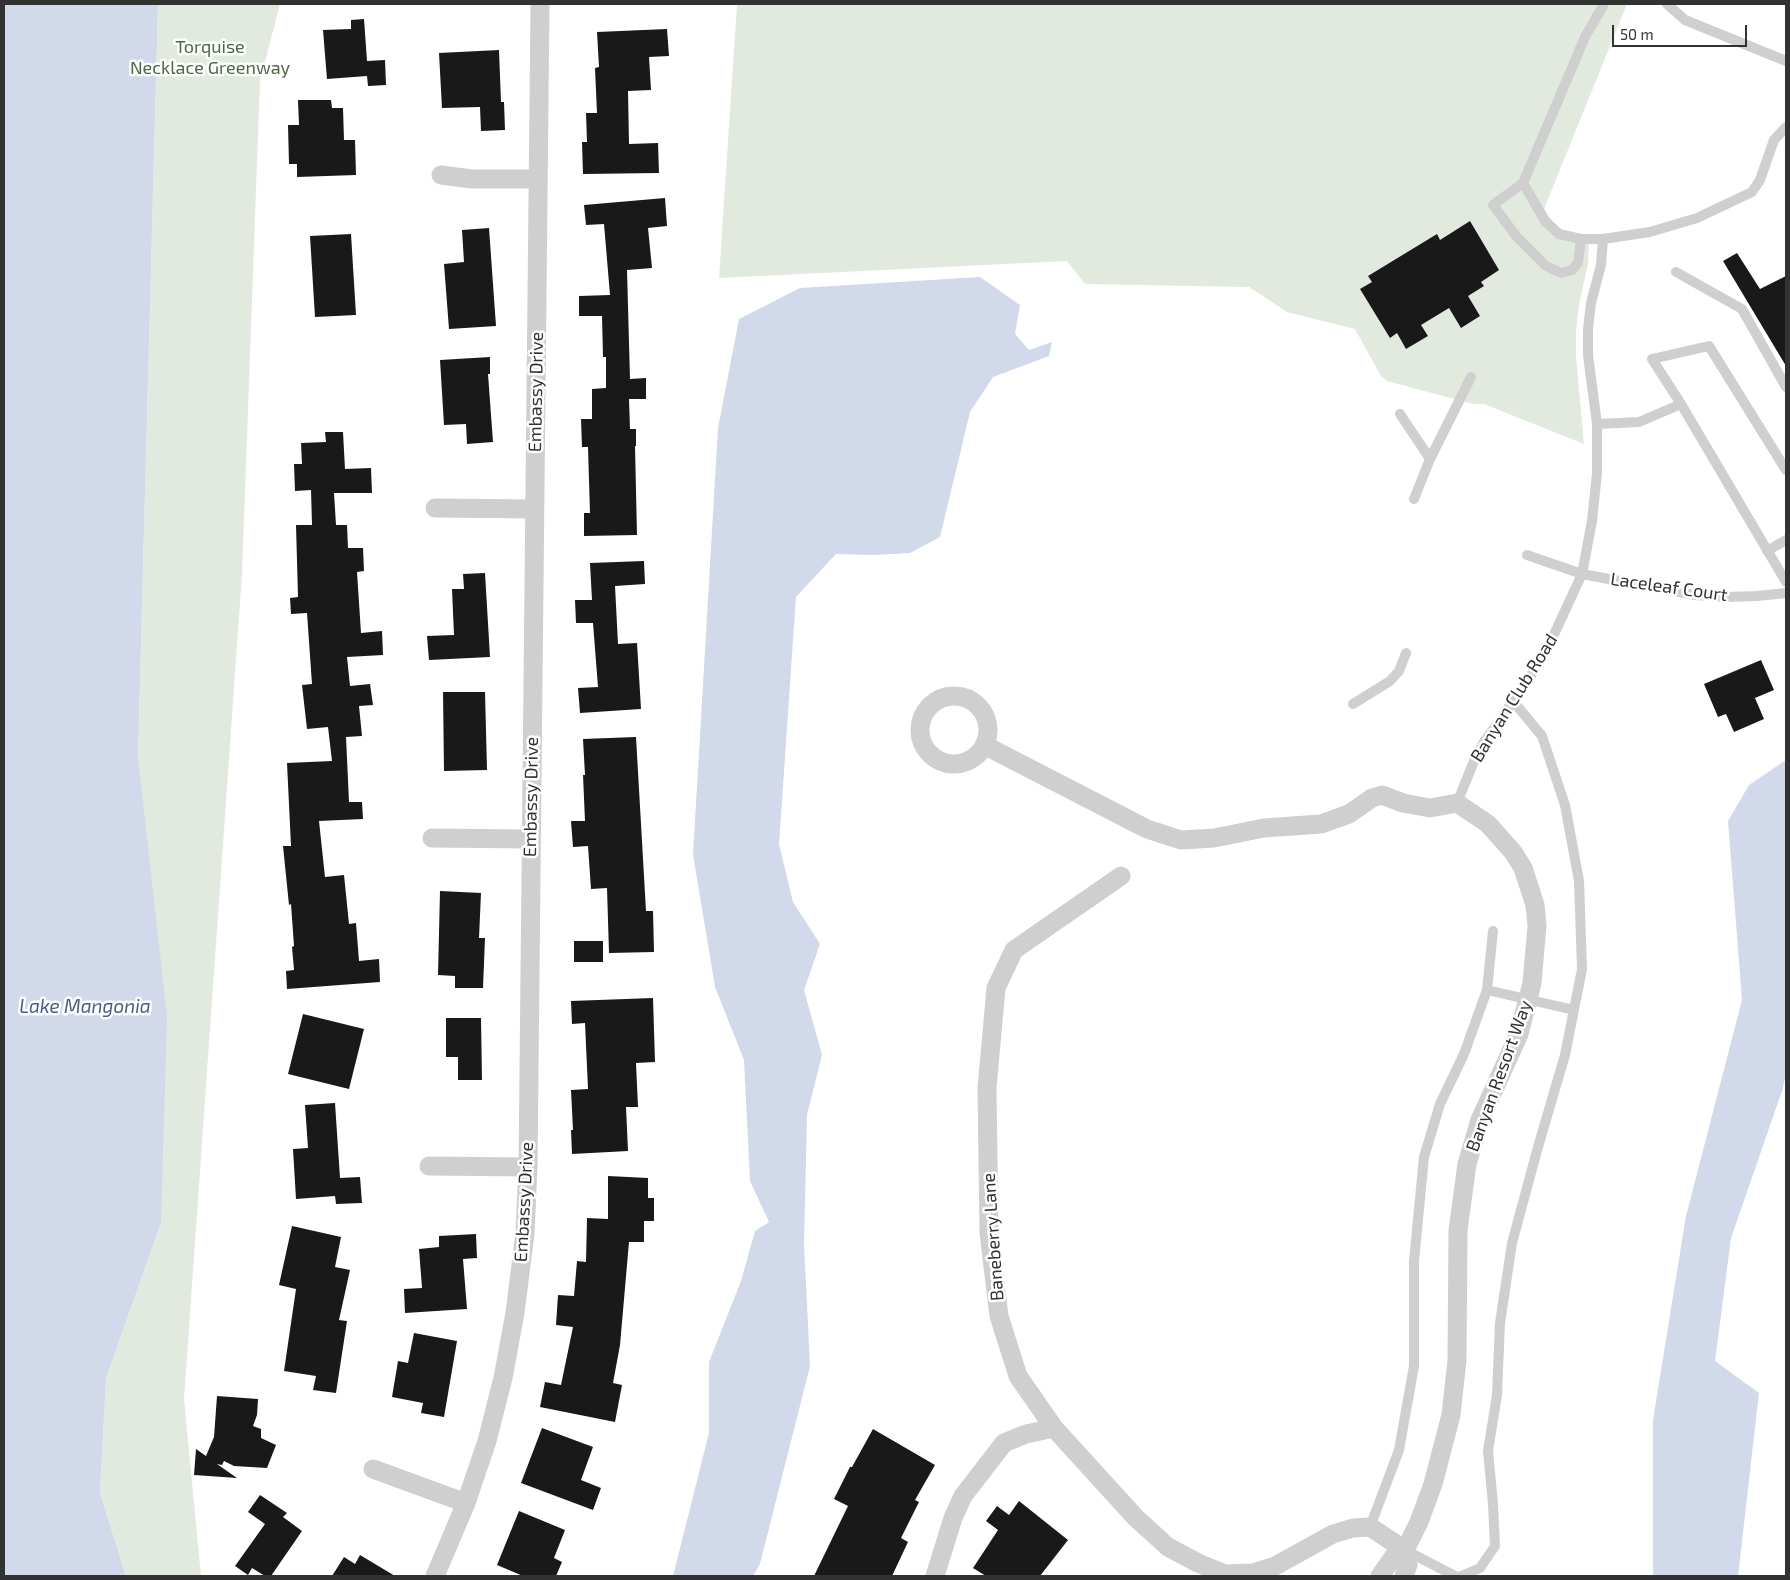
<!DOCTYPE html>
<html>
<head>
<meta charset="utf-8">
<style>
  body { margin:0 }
  #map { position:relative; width:1790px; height:1580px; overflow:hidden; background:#fff; font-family:"Exo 2",sans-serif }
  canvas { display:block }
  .frame { position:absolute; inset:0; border:5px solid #323232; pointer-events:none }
  .scale { position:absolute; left:1612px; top:25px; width:135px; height:22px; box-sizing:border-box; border:2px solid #323232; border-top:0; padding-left:6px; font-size:15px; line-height:18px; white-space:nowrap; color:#323232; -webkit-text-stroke:4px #fff; paint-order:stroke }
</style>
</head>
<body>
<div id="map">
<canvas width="1790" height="1580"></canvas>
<div class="frame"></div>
<div class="scale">50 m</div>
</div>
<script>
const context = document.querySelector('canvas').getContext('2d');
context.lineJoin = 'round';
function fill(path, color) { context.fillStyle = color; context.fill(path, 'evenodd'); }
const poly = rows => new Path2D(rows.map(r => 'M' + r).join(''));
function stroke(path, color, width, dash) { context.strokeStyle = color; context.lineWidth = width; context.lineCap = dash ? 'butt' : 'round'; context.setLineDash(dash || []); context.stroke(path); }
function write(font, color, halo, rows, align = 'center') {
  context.font = font + ' "Exo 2",sans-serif'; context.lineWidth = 5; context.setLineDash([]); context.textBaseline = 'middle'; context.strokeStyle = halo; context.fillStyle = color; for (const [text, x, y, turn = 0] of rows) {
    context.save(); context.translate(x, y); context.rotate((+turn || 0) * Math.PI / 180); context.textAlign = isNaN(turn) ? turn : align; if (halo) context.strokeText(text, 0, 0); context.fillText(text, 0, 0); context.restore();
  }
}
fill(poly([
  [158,4,280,4,260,81,242,574,184,1399,201,1576,126,1576,100,1493,106,1378,161,1223,138,757],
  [737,4,1627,4,1544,209,1553,222,1563,231,1589,237,1588,264,1579,304,1576,331,1576,357,1584,444,1484,404,1473,404,1387,381,1381,376,1355,329,1287,312,1249,287,1085,284,1067,261,719,278]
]), '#e2eadf');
fill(poly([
  [4,4,158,4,138,757,167,1016,161,1223,106,1378,100,1493,126,1576,4,1576],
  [980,277,1020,305,1015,334,1029,350,1052,342,1049,356,993,377,970,412,940,537,910,553,873,555,836,554,796,597,779,844,793,902,820,944,804,990,822,1055,807,1115,804,1244,810,1366,760,1564,753,1576,673,1576,709,1433,709,1362,741,1281,755,1231,769,1222,750,1181,744,1060,715,987,693,855,718,428,739,319,800,288],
  [1786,760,1786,1073,1783,1088,1731,1238,1715,1361,1759,1393,1738,1576,1653,1576,1653,1420,1686,1216,1742,1000,1728,821,1749,785]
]), '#d1d9ea');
fill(poly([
  [364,19,367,61,385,60,386,85,368,86,367,76,327,79,323,30,351,29,351,20],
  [667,29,669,56,649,57,651,90,628,91,629,144,658,143,659,173,583,174,582,142,587,142,586,113,597,113,595,68,599,67,597,32],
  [499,50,501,102,504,102,505,130,481,131,480,107,442,108,439,53],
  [298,100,331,100,332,108,343,108,344,140,355,140,356,175,297,177,297,164,289,164,288,125,299,125],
  [665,198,667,226,648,228,652,268,627,270,630,379,646,378,646,399,629,399,630,429,636,429,636,446,635,446,637,535,584,536,584,513,590,513,588,447,582,447,581,419,592,419,592,389,606,388,606,357,603,357,602,316,579,316,579,296,610,295,604,224,586,225,584,205],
  [1470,221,1499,270,1481,282,1484,286,1468,296,1480,316,1461,328,1449,308,1421,325,1428,336,1406,349,1397,333,1390,338,1360,289,1372,282,1368,276,1437,234,1440,240],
  [489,228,496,326,449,329,444,264,464,262,462,230],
  [351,234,356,315,315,317,310,236],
  [1737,253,1760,289,1786,276,1786,366,1723,261],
  [490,357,490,374,488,374,493,442,467,444,466,424,444,425,440,360],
  [325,432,343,432,345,469,371,468,372,493,334,493,336,525,347,525,348,548,363,548,364,571,357,572,361,633,382,631,383,655,347,657,350,686,370,684,373,705,359,706,362,736,346,737,349,802,362,802,363,819,319,821,325,877,344,875,349,924,356,923,359,961,379,959,380,982,287,989,286,971,294,970,292,947,294,946,291,904,289,905,283,846,291,846,287,763,332,761,328,727,307,729,302,685,312,684,307,613,291,614,290,598,298,597,296,525,312,525,311,490,295,491,294,464,302,464,301,443,326,442],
  [644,561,645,584,615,586,618,644,637,643,641,709,580,713,578,688,598,687,593,623,576,623,575,600,592,600,590,563],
  [485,573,490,657,429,660,427,636,454,635,452,589,464,589,463,574],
  [1761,660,1774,690,1755,698,1764,719,1734,732,1726,714,1718,717,1704,684],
  [443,692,485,692,487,770,444,771],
  [636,737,646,911,653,911,654,952,609,953,607,888,591,889,588,846,573,847,571,821,585,821,583,775,585,775,583,739],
  [440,891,481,893,479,938,485,938,483,988,455,988,455,976,438,975],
  [574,941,603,941,603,962,574,962],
  [653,998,655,1062,636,1063,638,1107,626,1107,628,1151,572,1154,571,1130,573,1130,571,1090,588,1089,585,1023,572,1024,571,1001],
  [303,1014,364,1029,349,1089,288,1074],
  [446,1018,481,1018,482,1080,458,1080,458,1057,446,1057],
  [335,1103,340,1178,360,1177,362,1203,336,1204,335,1196,296,1199,293,1149,308,1148,305,1105],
  [608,1176,648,1178,648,1198,654,1198,654,1221,644,1221,644,1242,629,1242,620,1345,613,1383,622,1385,615,1422,540,1407,545,1382,561,1385,573,1327,556,1325,558,1295,574,1296,577,1261,586,1262,587,1218,608,1219],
  [292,1226,341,1237,335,1267,350,1270,339,1320,347,1321,336,1393,313,1390,316,1376,284,1371,296,1289,279,1285],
  [476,1234,477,1258,463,1259,467,1309,405,1313,404,1289,422,1288,419,1249,439,1247,439,1236],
  [414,1333,457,1341,444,1417,421,1413,423,1403,392,1397,398,1361,408,1363],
  [217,1396,258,1399,257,1415,253,1426,261,1429,261,1438,276,1445,267,1468,234,1466,224,1461,222,1465,217,1464,237,1478,194,1475,196,1449,206,1456,214,1437],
  [542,1428,593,1447,581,1480,601,1488,593,1510,521,1483],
  [873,1429,935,1465,915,1500,919,1502,901,1538,908,1542,892,1576,814,1576,848,1506,834,1499,850,1467,852,1467],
  [260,1495,287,1513,283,1517,302,1531,271,1576,265,1576,252,1568,248,1575,235,1566,265,1524,248,1512],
  [1019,1501,1068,1540,1040,1576,986,1576,973,1568,998,1530,986,1521,997,1506,1009,1515],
  [519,1511,565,1530,554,1558,562,1562,556,1576,523,1576,497,1565],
  [360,1555,395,1576,332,1576,344,1557,355,1564]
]), '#191919');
stroke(poly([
  [1604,4,1585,37,1523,183,1545,221,1559,234,1581,239,1603,239,1650,232,1697,218,1752,192,1760,180,1774,140,1786,127],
  [1667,4,1685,20,1786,61],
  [1523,183,1493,205,1516,236,1546,266,1561,273,1572,270,1578,263,1581,239],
  [1676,272,1742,309,1786,387],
  [1681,404,1652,359,1709,346,1786,470],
  [1400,414,1430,459],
  [1597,424,1639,422,1681,404,1786,582],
  [1414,499,1430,459,1471,377],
  [1767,551,1786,540],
  [1527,555,1582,574,1695,595,1725,597,1757,596,1786,593],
  [1353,704,1390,681,1399,671,1406,653],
  [1457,803,1474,761,1484,742,1527,682,1551,641,1582,574,1592,521,1597,473,1597,424,1588,355,1588,329,1591,303,1601,265,1603,239],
  [1487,990,1493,931],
  [1370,1527,1399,1450,1414,1366,1414,1261,1424,1157,1440,1104,1464,1054,1487,990,1574,1010],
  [1405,1550,1455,1576],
  [1461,1576,1480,1568,1495,1546,1493,1504,1488,1451,1497,1395,1500,1323,1512,1243,1538,1147,1565,1055,1582,969,1579,881,1565,805,1542,736,1513,701]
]), '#cfcfcf', 10);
stroke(poly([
  [441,175,472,179,538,179],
  [435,508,534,509],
  '920 730a34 34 0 1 1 68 0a34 34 0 1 1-68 0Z',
  [984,745,1147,829,1181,840,1214,838,1264,828,1321,824,1349,814,1372,798,1382,795,1403,803,1430,808,1457,803,1488,824,1513,852,1523,868,1535,905,1537,926,1532,983,1519,1034,1480,1120,1467,1164,1458,1230,1457,1360,1451,1415,1433,1484,1419,1522,1405,1550,1408,1565,1404,1576],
  [432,838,531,839],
  [1121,876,1014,950,996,988,987,1088,989,1233,999,1316,1018,1376,1054,1428,1136,1518,1168,1547,1198,1563,1225,1574,1253,1573,1275,1566,1333,1534,1353,1528,1370,1527,1405,1550],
  [429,1166,528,1167],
  [373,1469,466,1503],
  [435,1576,466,1503,487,1441,503,1378,515,1313,525,1233,528,1167,540,4],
  [935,1576,953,1518,963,1496,1004,1443,1026,1434,1054,1428],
  [1380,1576,1394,1556,1405,1550]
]), '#cfcfcf', 19);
write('18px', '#4a6a43', '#fff', [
  ["Torquise",210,47],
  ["Necklace Greenway",210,68]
]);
write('18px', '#323232', '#fff', [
  ["Embassy Drive",536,392,-89],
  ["Laceleaf Court",1669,587,8],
  ["Banyan Club Road",1514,698,-58],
  ["Embassy Drive",531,797,-89],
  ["Banyan Resort Way",1499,1076,-70],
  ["Embassy Drive",524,1202,-87],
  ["Baneberry Lane",993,1237,-94]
]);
write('italic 19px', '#475e8d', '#fff', [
  ["Lake Mangonia",85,1007]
]);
</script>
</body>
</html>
